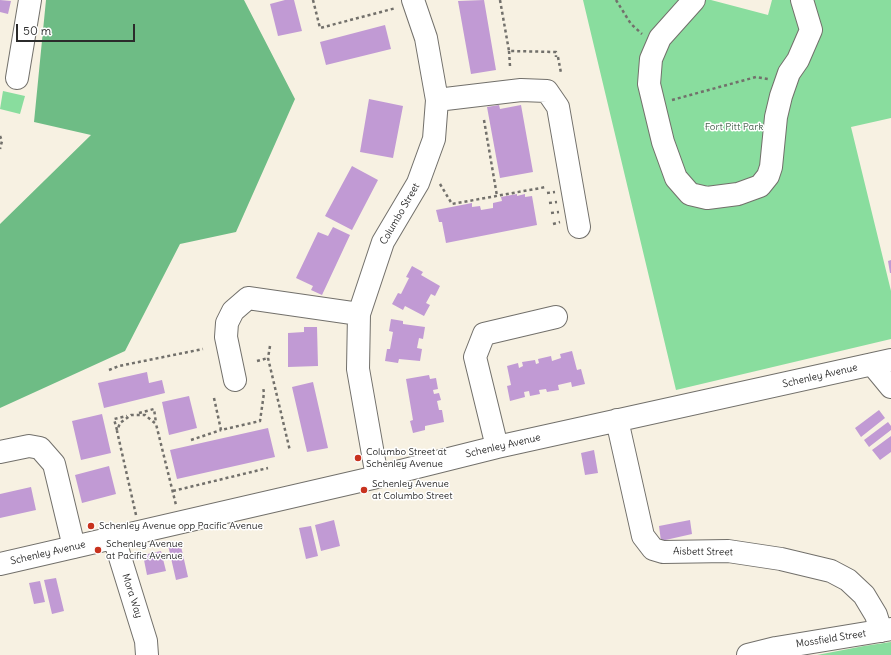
<!DOCTYPE html>
<html>
<head>
<meta charset="utf-8">
<style>
  body { margin:0 }
  #map { position:relative; width:891px; height:655px; overflow:hidden; background:#f7f1e2; font-family:Delius,sans-serif }
  canvas { display:block }
  .scale { position:absolute; left:16px; top:24px; width:119px; height:18px; box-sizing:border-box; border:2px solid #2b2b2b; border-top:0; padding-left:5px; font-size:12px; line-height:14px; white-space:nowrap; color:#2b2b2b; -webkit-text-stroke:3px #fff; paint-order:stroke }
</style>
</head>
<body>
<div id="map">
<canvas width="891" height="655"></canvas>
<div class="scale">50 m</div>
</div>
<script>
const context = document.querySelector('canvas').getContext('2d');
context.lineJoin = 'round';
function fill(path, color) { context.fillStyle = color; context.fill(path, 'evenodd'); }
const poly = rows => new Path2D(rows.map(r => 'M' + r).join(''));
function stroke(path, color, width, dash) { context.strokeStyle = color; context.lineWidth = width; context.lineCap = dash ? 'butt' : 'round'; context.setLineDash(dash || []); context.stroke(path); }
function write(font, color, halo, rows, align = 'center') {
  context.font = font + ' Delius,sans-serif'; context.lineWidth = 3; context.setLineDash([]); context.textBaseline = 'middle'; context.strokeStyle = halo; context.fillStyle = color; for (const [text, x, y, turn = 0] of rows) {
    context.save(); context.translate(x, y); context.rotate((+turn || 0) * Math.PI / 180); context.textAlign = isNaN(turn) ? turn : align; if (halo) context.strokeText(text, 0, 0); context.fillText(text, 0, 0); context.restore();
  }
}
fill(poly([
  [583,0,711,0,768,15,772,0,891,0,891,118,851,127,891,291,891,339,676,390],
  [3,91,25,96,20,114,0,109],
  [891,642,891,655,817,655,864,646]
]), '#89dd9e');
fill(poly([
  [46,0,244,0,295,99,236,232,180,244,125,351,0,408,0,224,91,135,34,122]
]), '#6ebc85');
fill(poly([
  [0,0,11,1,8,14,0,12],
  [285,0,294,0,302,31,278,36,270,4],
  [484,0,496,70,471,74,458,1],
  [385,25,391,49,326,65,320,42],
  [369,99,403,106,393,158,360,152],
  [499,105,500,109,521,105,533,172,500,178,487,107],
  [352,166,378,180,352,230,325,216],
  [517,194,517,196,525,194,525,197,532,196,537,225,446,243,442,222,439,222,436,210,472,203,472,207,480,206,481,210,493,208,493,203,502,201,501,197],
  [333,227,350,235,322,295,311,290,313,286,296,278,318,232,328,236],
  [891,260,891,273,890,273,888,261],
  [412,266,423,272,421,275,440,286,435,296,431,294,426,303,430,305,424,316,405,306,403,310,392,304,398,293,401,294,409,278,406,277],
  [391,319,403,321,403,324,425,327,423,339,419,338,417,348,422,349,420,361,399,359,398,363,385,361,387,349,390,349,393,332,389,331],
  [304,327,317,327,318,366,288,367,288,333,304,332],
  [572,351,577,370,581,369,585,384,572,387,571,382,558,385,559,390,547,392,546,389,539,390,540,394,530,396,529,391,524,392,525,397,510,401,507,386,511,385,507,366,518,363,519,368,523,366,522,362,535,360,536,364,539,363,538,359,551,356,552,361,561,358,560,354],
  [147,372,149,383,162,380,165,393,104,408,98,383],
  [429,375,430,379,436,378,438,389,433,390,434,394,439,393,441,400,437,401,439,410,442,410,444,422,425,426,425,430,413,433,410,421,413,420,406,379],
  [313,382,328,448,307,452,292,387],
  [189,396,197,428,169,435,162,402],
  [879,410,885,418,861,437,855,428],
  [102,414,111,453,81,460,72,421],
  [888,422,891,426,891,430,869,447,864,440],
  [268,428,275,457,177,479,170,450],
  [891,436,891,452,880,460,872,450],
  [594,450,598,473,585,475,581,453],
  [109,466,116,494,82,503,75,475],
  [31,487,36,510,0,518,0,494],
  [334,520,340,546,321,551,315,525],
  [690,520,692,534,661,541,659,526],
  [311,526,318,556,306,559,299,528],
  [180,542,188,577,176,580,168,545],
  [161,551,166,571,147,575,143,555],
  [56,578,64,611,52,614,44,580],
  [40,581,45,602,34,604,29,583]
]), '#c19ad4');
const minor = poly([
  [694,0,660,38,651,59,649,84,663,142,676,178,690,194,707,198,738,194,760,186,768,176,771,167,776,117,781,96,789,73,798,60,811,30,802,0],
  [17,78,30,0],
  [437,100,521,90,547,91,558,107,579,227],
  [872,364,891,387],
  [235,380,226,337,227,323,233,311,248,298,359,314],
  [617,420,643,536,653,549,663,552,728,551,781,559,831,571,848,580,864,595,876,615,881,631],
  [497,447,475,357,484,334,556,317],
  [0,452,29,446,40,448,54,464,74,547],
  [377,477,358,369,359,314,383,242,418,183,434,139,437,100,426,38,413,0],
  [114,538,146,641,147,655],
  [0,564,377,477,497,447,891,360],
  [748,655,776,648,891,629]
]);
stroke(minor, '#72706b', 24);
stroke(poly([
  [313,0,320,28,396,8],
  [500,0,509,51,556,52,556,57],
  [616,0,631,24,642,34],
  [509,51,510,66],
  [558,57,561,73],
  [672,100,756,77,768,79],
  [484,120,497,196],
  [0,136,2,141,0,149],
  [440,184,452,204,546,187],
  [547,193,555,192],
  [549,203,557,202],
  [551,213,559,212],
  [553,224,560,222],
  [270,346,268,358,290,451],
  [257,361,268,358],
  [109,370,119,366,203,349],
  [214,398,221,430,260,421,264,393,263,387],
  [139,413,154,409,156,423],
  [117,430,114,419,127,416],
  [191,440,221,430],
  [173,491,268,468],
  [136,515,117,431,120,423,131,415,145,415,156,424,176,505]
]), '#72706b', 2.5, [3, 3]);
stroke(minor, '#fff', 22);
for (const [x, y, r, color] of [
  [358,458,4,"#c8321e"],
  [364,490,4,"#c8321e"],
  [91,526,4,"#c8321e"],
  [98,550,4,"#c8321e"]
]) { const dot = new Path2D(); dot.arc(x, y, r, 0, 2 * Math.PI); context.fillStyle = color; context.fill(dot); stroke(dot, '#fff', 1.5); }
write('10px', '#47604e', '#fff', [
  ["Fort Pitt Park",734,127]
]);
write('10px', '#2b2b2b', '#fff', [
  ["Columbo Street",400,214,-60],
  ["Schenley Avenue",820,376,-13],
  ["Schenley Avenue",503,446,-13],
  ["Aisbett Street",703,552,1],
  ["Schenley Avenue",48,553,-13],
  ["Mora Way",132,596,72],
  ["Mossfield Street",831,639,-9]
]);
write('10px', '#2b2b2b', '#fff', [
  ["Columbo Street at",366,452],
  ["Schenley Avenue",366,464],
  ["Schenley Avenue",372,484],
  ["at Columbo Street",372,496],
  ["Schenley Avenue opp Pacific Avenue",99,526],
  ["Schenley Avenue",106,544],
  ["at Pacific Avenue",106,556]
], 'left');
</script>
</body>
</html>
